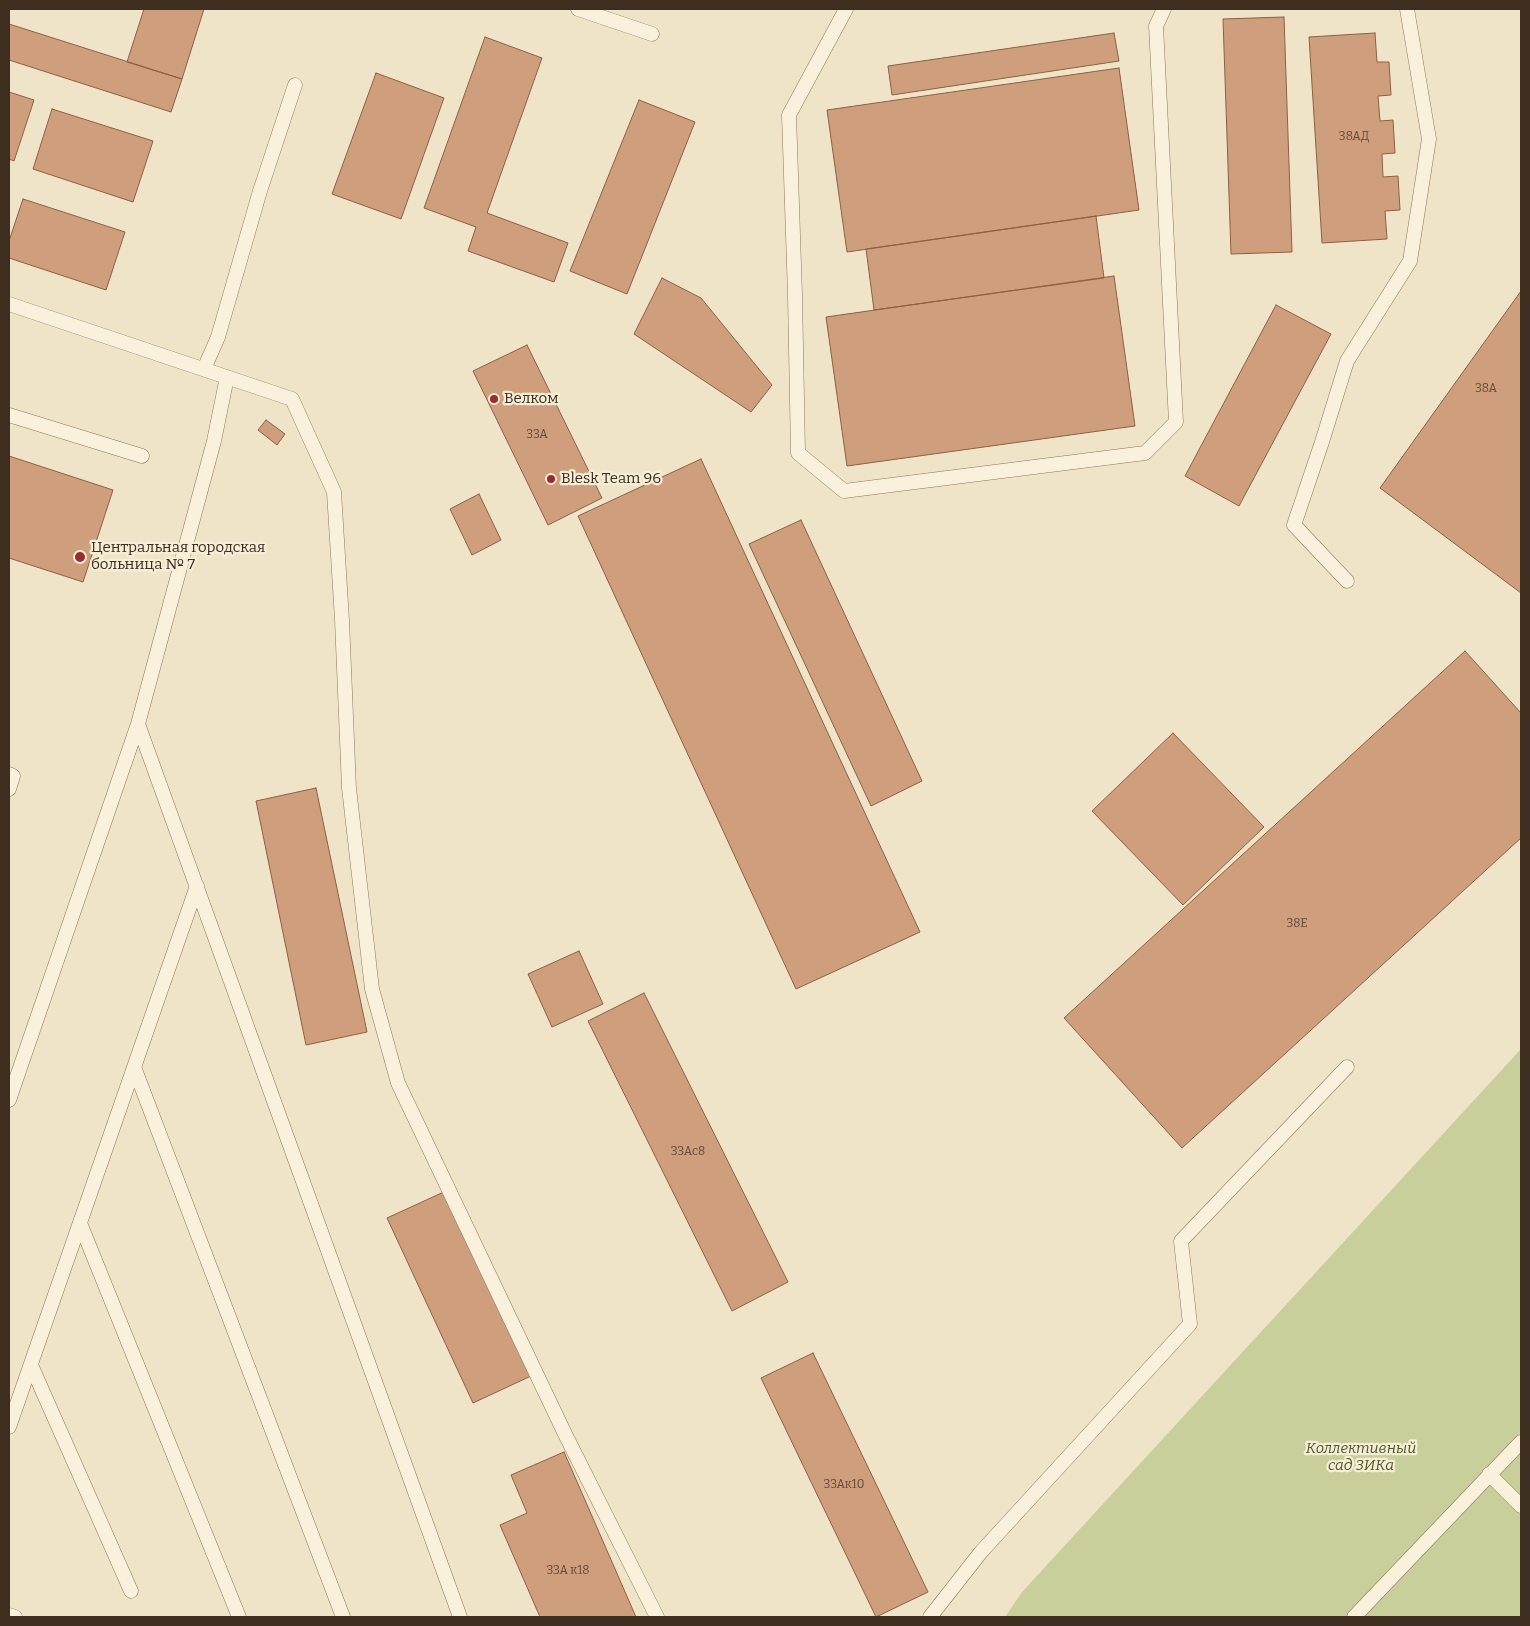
<!DOCTYPE html>
<html>
<head>
<meta charset="utf-8">
<style>
  body { margin:0 }
  #map { position:relative; width:1530px; height:1626px; overflow:hidden; background:#f0e4c8; font-family:Bitter,serif }
  canvas { display:block }
  .frame { position:absolute; inset:0; border:10px solid #3d2e20; pointer-events:none }
</style>
</head>
<body>
<div id="map">
<canvas width="1530" height="1626"></canvas>
<div class="frame"></div>
</div>
<script>
const context = document.querySelector('canvas').getContext('2d');
context.lineJoin = 'round';
function fill(path, color) { context.fillStyle = color; context.fill(path, 'evenodd'); }
const poly = rows => new Path2D(rows.map(r => 'M' + r).join(''));
function stroke(path, color, width, dash) { context.strokeStyle = color; context.lineWidth = width; context.lineCap = dash ? 'butt' : 'round'; context.setLineDash(dash || []); context.stroke(path); }
function write(font, color, halo, rows, align = 'center') {
  context.font = font + ' Bitter,serif'; context.lineWidth = 4.5; context.setLineDash([]); context.textBaseline = 'middle'; context.strokeStyle = halo; context.fillStyle = color; for (const [text, x, y, turn = 0] of rows) {
    context.save(); context.translate(x, y); context.rotate((+turn || 0) * Math.PI / 180); context.textAlign = isNaN(turn) ? turn : align; if (halo) context.strokeText(text, 0, 0); context.fillText(text, 0, 0); context.restore();
  }
}
fill(poly([
  [1521,1049,1521,1617,1005,1617,1022,1592]
]), '#c9cf9b');
const building = poly([
  [144,9,204,9,182,79,127,62,144,9],
  [1284,17,1292,252,1231,254,1223,19,1284,17],
  [9,24,182,79,171,112,9,60,9,24],
  [1114,33,1119,61,892,95,888,66,1114,33],
  [1375,33,1377,62,1389,62,1391,95,1378,96,1380,121,1393,120,1395,153,1382,154,1383,177,1398,176,1400,210,1385,211,1387,239,1322,243,1309,37,1375,33],
  [485,37,542,58,487,213,568,243,554,282,468,251,476,227,424,208,485,37],
  [1119,68,1139,210,847,252,827,110,1119,68],
  [376,73,444,98,401,219,332,194,376,73],
  [9,92,34,100,14,161,9,159,9,92],
  [639,100,695,122,627,294,570,271,639,100],
  [52,109,153,141,133,202,33,169,52,109],
  [23,199,125,232,106,290,9,258,9,241,23,199],
  [1096,216,1104,278,874,310,866,249,1096,216],
  [1114,276,1135,426,847,466,826,317,1114,276],
  [662,278,701,298,772,385,751,412,634,334,662,278],
  [1521,291,1521,593,1380,488,1521,291],
  [1276,305,1331,334,1239,506,1185,476,1276,305],
  [527,345,602,498,548,525,473,371,527,345],
  [266,420,285,434,277,445,258,430,266,420],
  [9,456,113,490,83,582,9,558,9,456],
  [701,459,920,932,796,989,578,516,701,459],
  [479,494,501,540,472,555,450,509,479,494],
  [801,520,922,781,871,806,749,544,801,520],
  [1465,651,1521,713,1521,838,1182,1148,1064,1018,1465,651],
  [1173,733,1264,827,1183,905,1092,811,1173,733],
  [316,788,367,1032,306,1045,256,801,316,788],
  [579,951,603,1004,552,1027,528,974,579,951],
  [644,993,788,1282,732,1311,588,1021,644,993],
  [446,1191,531,1376,473,1403,387,1218,446,1191],
  [813,1353,928,1592,876,1617,761,1378,813,1353],
  [564,1452,636,1617,540,1617,500,1525,527,1513,511,1475,564,1452]
]);
fill(building, '#cf9f7d');
stroke(building, '#8d5f41', 1);
const service = poly([
  [578,9,652,34],
  [846,9,789,115,795,295,798,453,844,491,1145,453,1176,422,1156,26,1164,9],
  [9,304,292,399,334,492,342,620,349,788,372,989,398,1083,565,1434,657,1617],
  [204,369,218,337,260,191,295,85],
  [227,377,214,441,138,724,460,1617],
  [9,415,142,456],
  [1347,581,1294,525,1322,442,1347,361,1410,261,1429,139,1407,9],
  [9,774,13,776,9,789],
  [134,1067,343,1617],
  [9,1100,138,724],
  [80,1223,239,1617],
  [31,1365,131,1591],
  [9,1427,197,886],
  [1489,1474,1521,1506],
  [9,1615,15,1617],
  [930,1617,981,1552,1190,1324,1181,1241,1347,1067],
  [1354,1617,1521,1442]
]);
stroke(service, '#8d765c', 15);
stroke(service, '#faf1dc', 14);
for (const [x, y, r, color] of [
  [494,399,5,"#9e2a2b"],
  [551,479,5,"#9e2a2b"],
  [80,557,6,"#9e2a2b"]
]) { const dot = new Path2D(); dot.arc(x, y, r, 0, 2 * Math.PI); context.fillStyle = color; context.fill(dot); stroke(dot, '#f7eed8', 2); }
write('12px', '#624a37', null, [
  ["38АД",1354,137],
  ["38А",1486,389],
  ["33А",537,435],
  ["38Е",1297,924],
  ["33Ас8",688,1152],
  ["33Ак10",844,1485],
  ["33А к18",568,1571]
]);
write('15px', '#3d2e20', '#f7eed8', [
  ["Велком",504,399],
  ["Blesk Team 96",561,479],
  ["Центральная городская",91,548],
  ["больница № 7",91,565]
], 'left');
write('italic 15px', '#4d5a26', '#f7eed8', [
  ["Коллективный",1361,1449],
  ["сад ЗИКа",1361,1466]
]);
</script>
</body>
</html>
